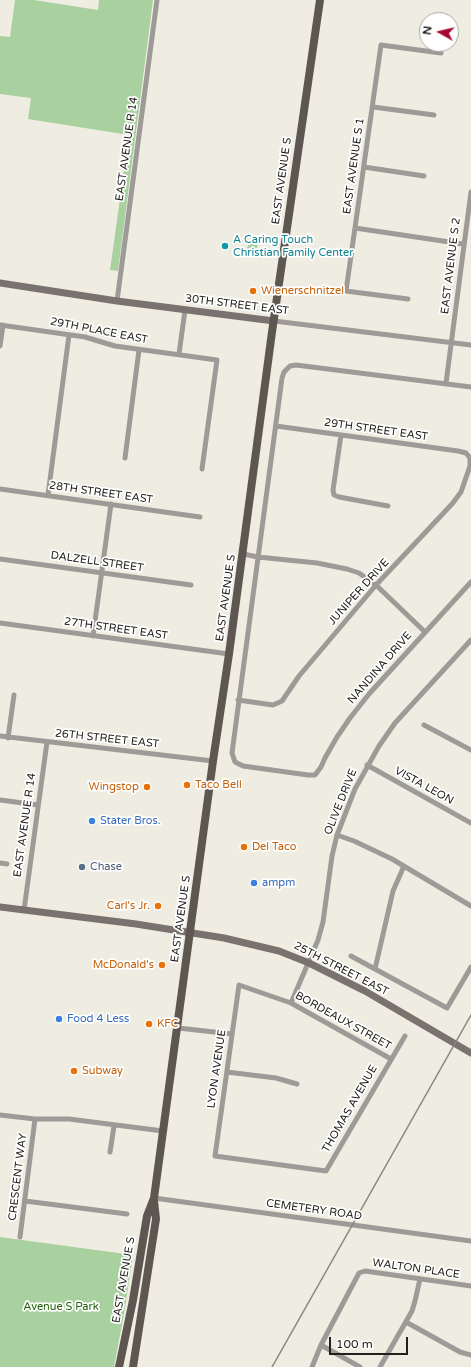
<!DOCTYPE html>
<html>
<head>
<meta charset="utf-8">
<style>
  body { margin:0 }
  #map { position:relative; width:471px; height:1367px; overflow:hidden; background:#efede1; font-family:"Varela Round",sans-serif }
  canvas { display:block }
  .north { position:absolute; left:419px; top:12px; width:40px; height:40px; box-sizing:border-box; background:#fff; border:1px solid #a6a6a4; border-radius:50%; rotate:278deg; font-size:11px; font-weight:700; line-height:16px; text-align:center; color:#21201c }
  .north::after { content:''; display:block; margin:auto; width:14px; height:18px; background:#a50a33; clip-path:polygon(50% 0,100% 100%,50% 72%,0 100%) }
  .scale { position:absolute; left:329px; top:1337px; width:79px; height:18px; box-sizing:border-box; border:2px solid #21201c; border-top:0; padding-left:5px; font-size:12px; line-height:14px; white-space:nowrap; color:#21201c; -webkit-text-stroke:3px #fff; paint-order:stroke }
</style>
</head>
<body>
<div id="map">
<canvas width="471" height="1367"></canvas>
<div class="north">N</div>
<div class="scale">100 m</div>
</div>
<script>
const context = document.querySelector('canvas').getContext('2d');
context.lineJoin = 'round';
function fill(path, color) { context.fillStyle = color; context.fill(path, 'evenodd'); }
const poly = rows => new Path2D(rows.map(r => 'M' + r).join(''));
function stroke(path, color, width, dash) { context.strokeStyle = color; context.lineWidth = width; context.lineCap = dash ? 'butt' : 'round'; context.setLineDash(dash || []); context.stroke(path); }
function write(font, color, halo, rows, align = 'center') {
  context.font = font + ' "Varela Round",sans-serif'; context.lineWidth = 3.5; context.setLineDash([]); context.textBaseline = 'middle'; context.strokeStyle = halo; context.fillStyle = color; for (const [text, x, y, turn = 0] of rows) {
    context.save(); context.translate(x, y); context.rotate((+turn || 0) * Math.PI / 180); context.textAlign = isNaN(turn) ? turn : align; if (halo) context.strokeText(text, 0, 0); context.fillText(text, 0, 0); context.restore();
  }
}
fill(poly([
  [15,0,34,0,98,10,99,0,153,0,118,271,110,270,129,135,28,119,31,98,0,94,0,36,10,37],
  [252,242,258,243,256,254,246,252,248,245],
  [0,1237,133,1255,124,1314,114,1367,0,1367]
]), '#a9d19f');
stroke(poly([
  [373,107,434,115],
  [364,167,424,176],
  [355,228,463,244],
  [408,299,346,291,381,45,441,53],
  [117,301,157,0],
  [274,321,471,345],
  [0,325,85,337,115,346,217,360,202,469],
  [0,346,3,325],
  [179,354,185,310],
  [446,383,471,192],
  [471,387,296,365,290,366,284,372,282,378,232,753,235,762,243,766,308,775,315,775,321,767,325,758,337,737,350,718,369,694,471,582],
  [341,435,333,490,334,495,339,497,388,506],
  [125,458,139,350],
  [0,489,200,517],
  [48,495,69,335],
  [243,554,258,557,317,563,347,569,359,573,376,585,425,632],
  [0,559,191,585],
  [0,623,229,654],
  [93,636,111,504],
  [238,700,273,705,282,701,299,676,376,585,452,504,461,492,470,466,470,458,466,453,458,451,276,426],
  [424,725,471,750],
  [0,736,213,761],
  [8,738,14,695],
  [367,765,471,823],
  [0,800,38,805],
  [337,835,354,841,392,859,471,906],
  [0,863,7,864],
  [24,910,47,742],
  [351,956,447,1008,471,967],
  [375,969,393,891,404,866],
  [291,1003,318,940,323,922,332,856,337,835,355,789,379,746,395,723,471,640],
  [178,1028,232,1034],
  [391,1059,291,1003,239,985,215,1156,326,1171,405,1036],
  [227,1072,276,1078,297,1084],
  [0,1115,35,1119,69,1119,163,1131],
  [110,1152,114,1126],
  [154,1198,471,1241],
  [25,1201,127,1214],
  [20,1237,35,1119],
  [406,1322,460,1352,471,1355],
  [321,1345,360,1367],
  [312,1367,321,1345,359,1273,365,1271,471,1286],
  [380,1367,412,1311,415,1301,420,1279]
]), '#9e9a97', 5);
stroke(poly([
  [0,283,117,301,274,321],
  [0,907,136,924,224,938,279,951,309,963,365,991,471,1053]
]), '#79726e', 7);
stroke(poly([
  [119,1367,133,1300,147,1216,154,1198,213,761,229,654,272,332,320,0],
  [133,1367,156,1219,154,1201]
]), '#5e5751', 8);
stroke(poly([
  [272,1367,471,1015]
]), '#88867e', 1.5);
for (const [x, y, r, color] of [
  [225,246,4,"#0f9aa8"],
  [253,291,4,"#e8710a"],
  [187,785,4,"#e8710a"],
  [147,787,4,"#e8710a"],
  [92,821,4,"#3f7fe0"],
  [244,847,4,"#e8710a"],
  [82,867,4,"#5c6f8a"],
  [254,883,4,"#3f7fe0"],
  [158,906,4,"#e8710a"],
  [162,965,4,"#e8710a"],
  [59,1019,4,"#3f7fe0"],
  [149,1024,4,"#e8710a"],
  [74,1071,4,"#e8710a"]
]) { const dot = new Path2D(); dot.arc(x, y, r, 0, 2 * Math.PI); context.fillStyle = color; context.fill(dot); stroke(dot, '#fff', 1.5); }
write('11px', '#21201c', '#fff', [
  ["EAST AVENUE R 14",127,149,-82],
  ["EAST AVENUE S 1",354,166,-82],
  ["EAST AVENUE S",282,181,-82],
  ["EAST AVENUE S 2",451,266,-83],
  ["30TH STREET EAST",237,305,7],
  ["29TH PLACE EAST",99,331,11],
  ["29TH STREET EAST",376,430,8],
  ["28TH STREET EAST",101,493,8],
  ["DALZELL STREET",97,562,8],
  ["JUNIPER DRIVE",359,592,-48],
  ["EAST AVENUE S",226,598,-82],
  ["27TH STREET EAST",116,629,8],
  ["NANDINA DRIVE",380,668,-49],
  ["26TH STREET EAST",107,739,6],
  ["VISTA LEON",424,786,29],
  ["OLIVE DRIVE",341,802,-68],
  ["EAST AVENUE R 14",25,825,-82],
  ["EAST AVENUE S",181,919,-82],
  ["25TH STREET EAST",341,969,27],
  ["BORDEAUX STREET",343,1021,29],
  ["LYON AVENUE",217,1069,-82],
  ["THOMAS AVENUE",350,1109,-60],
  ["CRESCENT WAY",18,1177,-83],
  ["CEMETERY ROAD",314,1210,8],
  ["WALTON PLACE",416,1269,8],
  ["EAST AVENUE S",124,1280,-80]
]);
write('11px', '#0d838f', '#fff', [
  ["A Caring Touch",233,240],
  ["Christian Family Center",233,253]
], 'left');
write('11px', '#c56008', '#fff', [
  ["Wienerschnitzel",261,291],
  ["Taco Bell",195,785],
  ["Wingstop",139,787,"right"],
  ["Del Taco",252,847],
  ["Carl's Jr.",150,906,"right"],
  ["McDonald's",154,965,"right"],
  ["KFC",157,1024],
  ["Subway",82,1071]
], 'left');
write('11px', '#366cbe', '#fff', [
  ["Stater Bros.",100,821],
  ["ampm",262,883],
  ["Food 4 Less",67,1019]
], 'left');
write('11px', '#4e5e75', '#fff', [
  ["Chase",90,867]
], 'left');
write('11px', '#1f6106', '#fff', [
  ["Avenue S Park",61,1307]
]);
</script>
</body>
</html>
